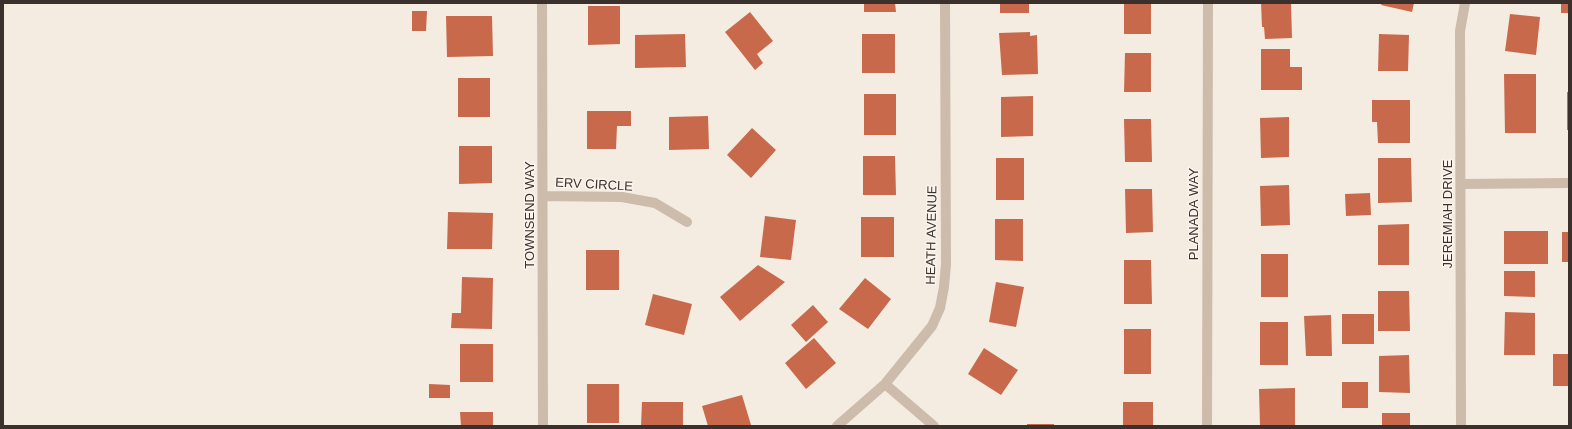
<!DOCTYPE html>
<html>
<head>
<meta charset="utf-8">
<style>
  body { margin:0 }
  #map { position:relative; width:1572px; height:429px; overflow:hidden; background:#f4ebe1; font-family:Helvetica,sans-serif }
  canvas { display:block }
  .frame { position:absolute; inset:0; border:4px solid #3b302b; pointer-events:none }
</style>
</head>
<body>
<div id="map">
<canvas width="1572" height="429"></canvas>
<div class="frame"></div>
</div>
<script>
const context = document.querySelector('canvas').getContext('2d');
context.lineJoin = 'round';
function fill(path, color) { context.fillStyle = color; context.fill(path, 'evenodd'); }
const poly = rows => new Path2D(rows.map(r => 'M' + r).join(''));
function stroke(path, color, width, dash) { context.strokeStyle = color; context.lineWidth = width; context.lineCap = dash ? 'butt' : 'round'; context.setLineDash(dash || []); context.stroke(path); }
function write(font, color, halo, rows, align = 'center') {
  context.font = font + ' Helvetica,sans-serif'; context.lineWidth = 3; context.setLineDash([]); context.textBaseline = 'middle'; context.strokeStyle = halo; context.fillStyle = color; for (const [text, x, y, turn = 0] of rows) {
    context.save(); context.translate(x, y); context.rotate((+turn || 0) * Math.PI / 180); context.textAlign = isNaN(turn) ? turn : align; if (halo) context.strokeText(text, 0, 0); context.fillText(text, 0, 0); context.restore();
  }
}
fill(poly([
  [864,3,895,3,896,12,864,12],
  [1000,3,1029,3,1029,13,1000,13],
  [1124,3,1151,3,1151,34,1124,34],
  [1261,3,1291,3,1292,38,1265,39,1264,27,1262,27],
  [1382,3,1414,3,1412,12,1381,5],
  [1561,3,1569,3,1569,13,1561,13],
  [588,6,620,6,620,44,588,45],
  [412,11,427,11,426,31,412,31],
  [750,12,773,41,757,54,763,63,755,70,725,32],
  [1510,14,1540,17,1536,55,1505,51],
  [446,16,492,16,493,56,447,57],
  [1030,32,1030,36,1037,35,1038,74,1002,75,999,33],
  [685,34,686,67,635,68,635,35],
  [862,34,895,34,895,73,862,73],
  [1379,34,1409,35,1408,71,1378,71],
  [1261,49,1290,49,1290,67,1302,67,1302,90,1261,90],
  [1125,53,1151,53,1151,92,1124,92],
  [1504,74,1536,74,1536,133,1505,133],
  [458,78,490,78,490,117,458,117],
  [1567,92,1569,92,1569,130,1567,130],
  [864,94,896,94,896,135,864,135],
  [1033,96,1033,136,1001,137,1001,97],
  [1372,100,1410,100,1410,143,1378,143,1377,122,1372,122],
  [587,111,631,111,631,126,617,126,616,149,587,149],
  [708,116,709,149,669,150,669,117],
  [1289,117,1289,157,1261,158,1260,118],
  [1124,119,1151,119,1152,162,1125,162],
  [752,128,776,150,751,178,727,155],
  [459,146,492,146,492,183,459,184],
  [863,156,895,156,896,195,863,195],
  [996,158,1024,158,1024,200,996,200],
  [1378,158,1411,158,1412,202,1378,203],
  [1289,185,1290,225,1261,226,1260,186],
  [1125,189,1152,189,1153,232,1126,233],
  [1370,193,1371,215,1346,216,1345,194],
  [448,212,493,213,492,249,447,249],
  [765,216,796,220,791,260,760,257],
  [861,217,894,217,894,257,861,257],
  [995,219,1023,219,1023,261,995,260],
  [1409,224,1409,265,1378,265,1378,225],
  [1504,231,1548,231,1548,264,1504,264],
  [1562,232,1569,232,1569,262,1562,262],
  [586,250,619,250,619,290,586,290],
  [1261,254,1288,254,1288,297,1261,297],
  [1124,260,1151,260,1152,304,1124,304],
  [758,265,785,282,740,321,720,297],
  [1504,271,1535,271,1535,297,1504,296],
  [462,277,493,278,492,329,451,328,452,313,461,313],
  [865,278,891,299,868,329,839,309],
  [996,282,1024,287,1016,327,989,322],
  [1378,291,1409,291,1410,331,1378,331],
  [653,294,692,304,684,335,645,325],
  [813,305,828,322,806,342,791,325],
  [1505,312,1535,313,1535,355,1504,355],
  [1342,314,1374,314,1374,344,1342,344],
  [1331,315,1332,356,1306,356,1304,316],
  [1260,322,1288,322,1288,365,1260,365],
  [1124,329,1151,329,1151,374,1124,374],
  [814,338,836,363,806,389,785,363],
  [460,344,493,344,493,382,460,382],
  [984,348,1018,370,1001,395,968,374],
  [1553,354,1569,354,1569,386,1553,386],
  [1409,355,1410,393,1379,392,1379,356],
  [1342,382,1368,382,1368,408,1342,408],
  [429,384,450,385,450,398,429,398],
  [587,384,619,384,619,423,587,423],
  [1295,388,1295,426,1260,426,1259,389],
  [742,395,751,425,708,426,702,406],
  [642,402,683,402,683,426,641,426],
  [1123,402,1153,402,1153,426,1123,426],
  [460,412,493,412,493,426,461,426],
  [1382,413,1410,413,1410,426,1382,426],
  [1027,424,1054,424,1054,426,1027,426]
]), '#c8694b');
stroke(poly([
  [542,3,543,426],
  [1461,184,1569,183],
  [543,196,622,197,655,203,687,222],
  [885,384,934,426],
  [837,426,885,384,932,326,940,308,944,287,946,264,945,3],
  [1207,426,1208,3],
  [1461,426,1460,31,1465,3]
]), '#cdbbac', 10);
write('13px', '#3b302b', '#fbf5ee', [
  ["ERV CIRCLE",594,185,3],
  ["PLANADA WAY",1194,214,-90],
  ["JEREMIAH DRIVE",1448,214,-90],
  ["TOWNSEND WAY",530,215,-90],
  ["HEATH AVENUE",932,235,-89]
]);
</script>
</body>
</html>
